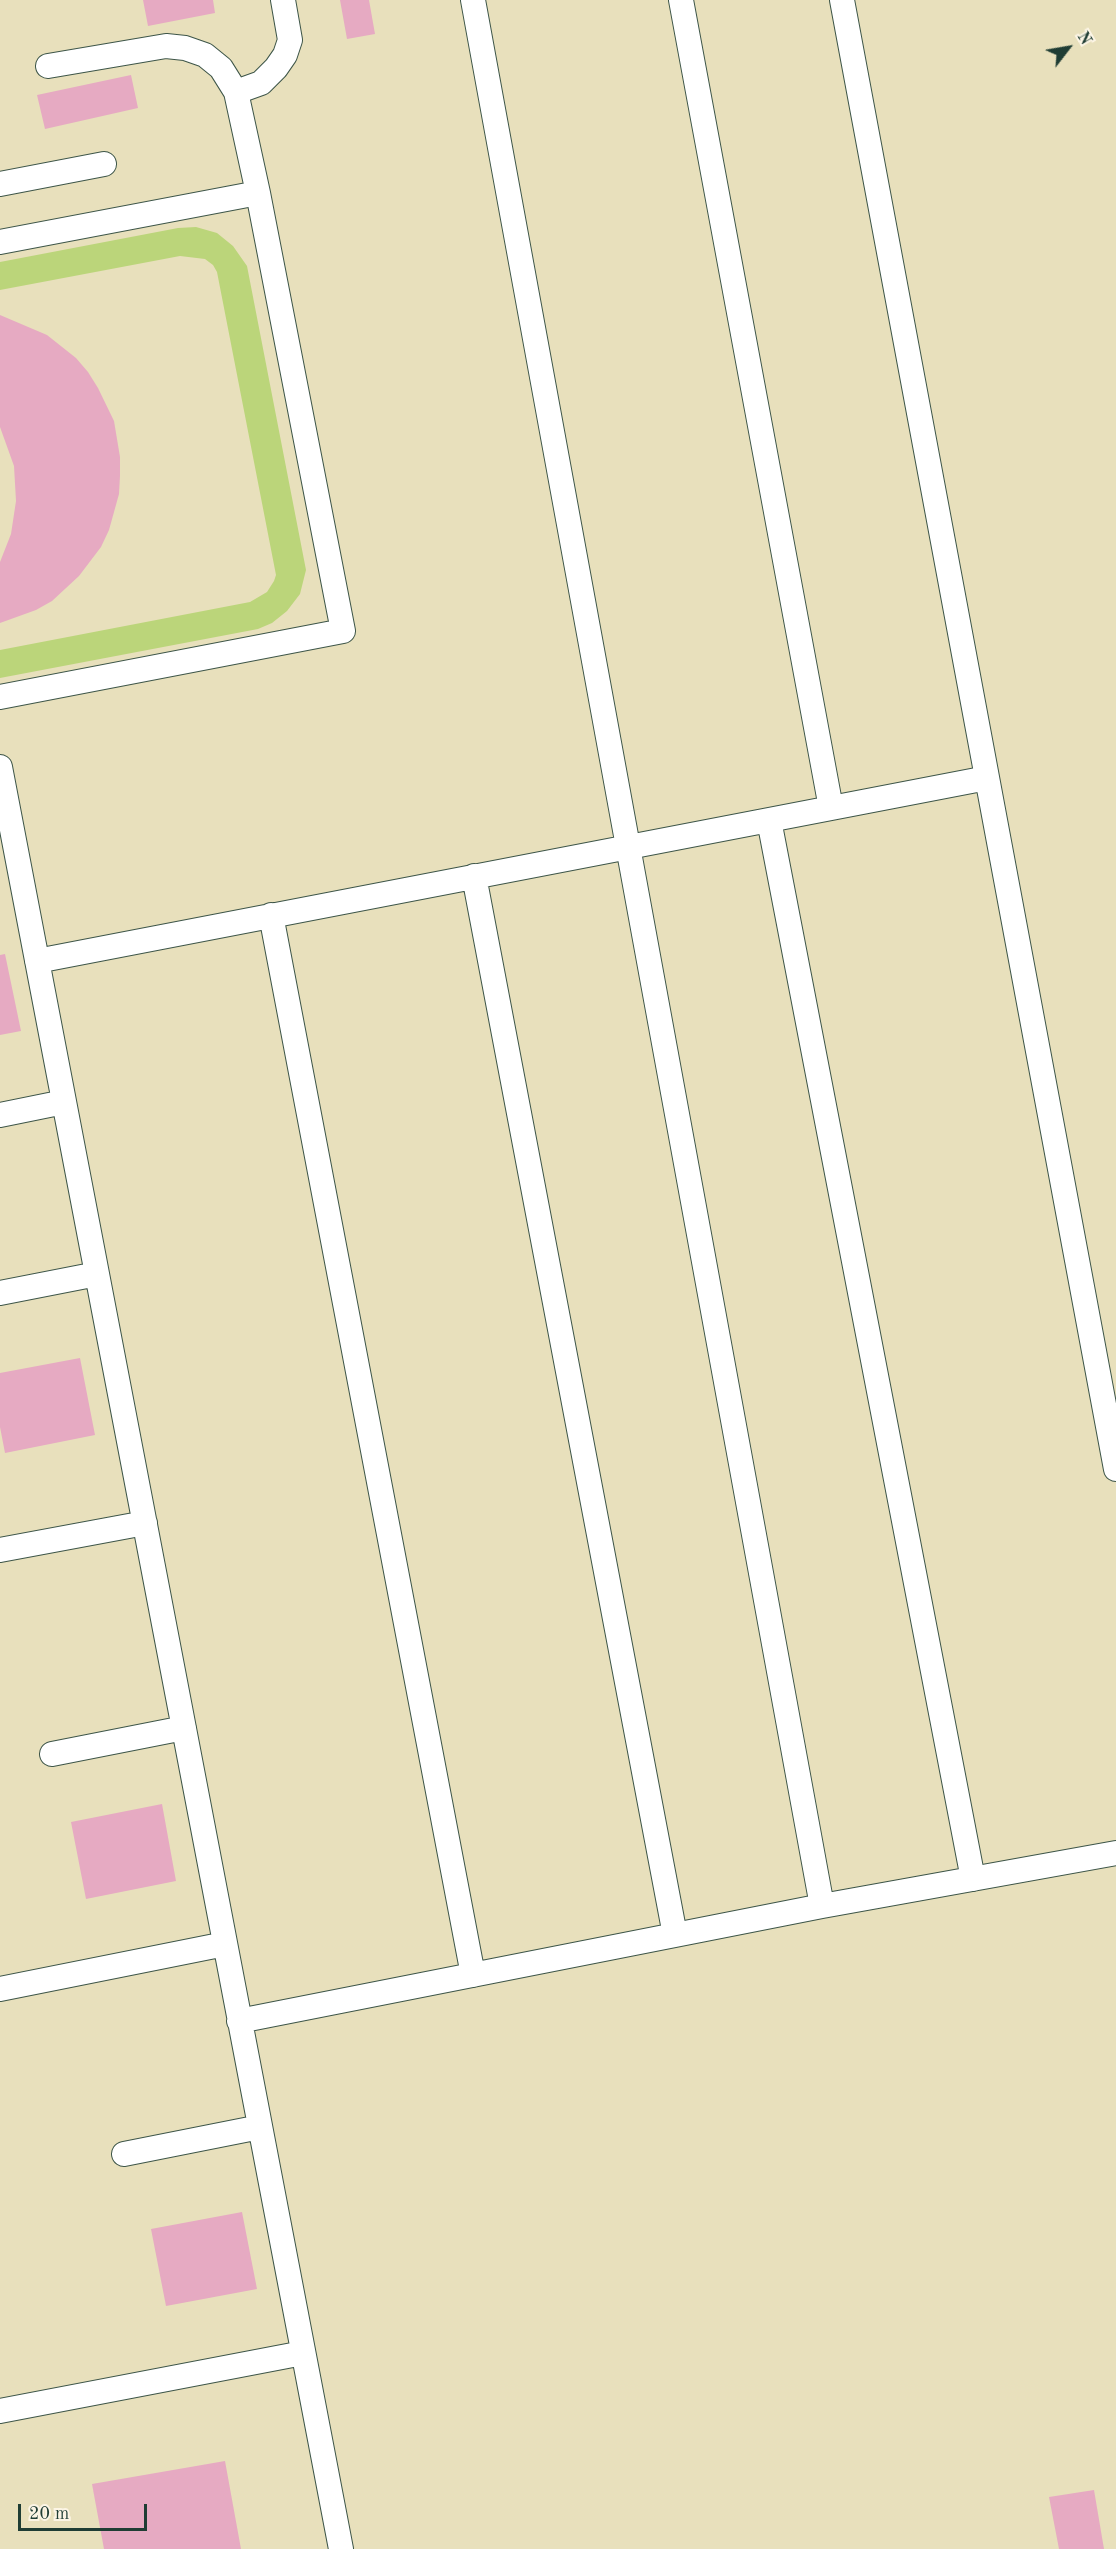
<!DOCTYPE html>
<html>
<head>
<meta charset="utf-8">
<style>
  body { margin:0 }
  #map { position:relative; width:1116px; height:2549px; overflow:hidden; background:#e8e0bc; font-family:"Old Standard TT",serif }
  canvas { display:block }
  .north { position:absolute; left:1038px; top:18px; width:60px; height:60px; -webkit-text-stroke:4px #fcf5e5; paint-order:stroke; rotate:59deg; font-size:16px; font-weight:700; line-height:24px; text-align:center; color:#1f3d34 }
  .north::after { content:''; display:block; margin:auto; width:21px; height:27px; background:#1f3d34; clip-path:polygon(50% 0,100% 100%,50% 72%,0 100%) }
  .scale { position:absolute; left:18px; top:2504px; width:129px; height:27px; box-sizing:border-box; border:3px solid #1f3d34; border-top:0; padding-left:8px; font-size:18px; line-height:21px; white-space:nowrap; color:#1f3d34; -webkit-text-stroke:4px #fcf5e5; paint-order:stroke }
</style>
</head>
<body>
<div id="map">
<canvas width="1116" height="2549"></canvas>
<div class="north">N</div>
<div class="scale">20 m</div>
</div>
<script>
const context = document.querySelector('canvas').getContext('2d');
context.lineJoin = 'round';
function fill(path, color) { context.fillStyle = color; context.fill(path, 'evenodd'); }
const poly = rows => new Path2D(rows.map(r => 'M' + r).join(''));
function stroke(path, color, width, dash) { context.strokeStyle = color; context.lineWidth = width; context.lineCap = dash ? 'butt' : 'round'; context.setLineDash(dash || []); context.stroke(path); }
fill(poly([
  [196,227,217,233,233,246,247,266,306,570,300,594,287,611,272,623,258,629,0,678,0,650,250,602,267,592,274,581,276,575,217,272,213,265,205,259,180,256,0,290,0,262,178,228]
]), '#bbd57a');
fill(poly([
  [143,0,213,0,215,13,148,26],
  [340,0,369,0,375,34,347,39],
  [131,75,138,108,45,129,37,95],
  [0,315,47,335,76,358,88,372,98,388,114,421,120,457,120,476,119,494,109,530,101,547,79,576,52,601,36,610,0,623,0,562,11,534,16,501,14,466,0,427],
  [5,954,21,1031,0,1035,0,955],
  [80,1358,95,1435,5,1453,0,1427,0,1373],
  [162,1804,176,1881,86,1899,71,1822],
  [242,2212,257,2289,166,2306,151,2229],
  [225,2461,241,2549,104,2549,92,2484],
  [1094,2490,1104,2549,1059,2549,1049,2497]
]), '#e6aac2');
const lane = poly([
  [473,0,822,1906],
  [681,0,831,808],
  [842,0,1116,1469],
  [48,66,166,46,185,48,205,55,221,68,236,92],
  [0,184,104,164],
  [0,242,258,193],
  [0,697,343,631,258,193,236,92,261,83,276,68,285,55,290,40,283,0],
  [0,767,341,2549],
  [769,820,973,1879],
  [474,876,675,1935],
  [271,915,473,1975],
  [37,961,987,778],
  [0,1115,64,1102],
  [0,1293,97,1274],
  [0,1550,145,1523],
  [52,1754,184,1728],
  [0,1989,225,1944],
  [239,2021,822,1906,1116,1853],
  [124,2154,260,2127],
  [0,2411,303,2353]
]);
stroke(lane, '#3d5548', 26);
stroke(lane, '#fff', 24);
</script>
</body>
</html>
